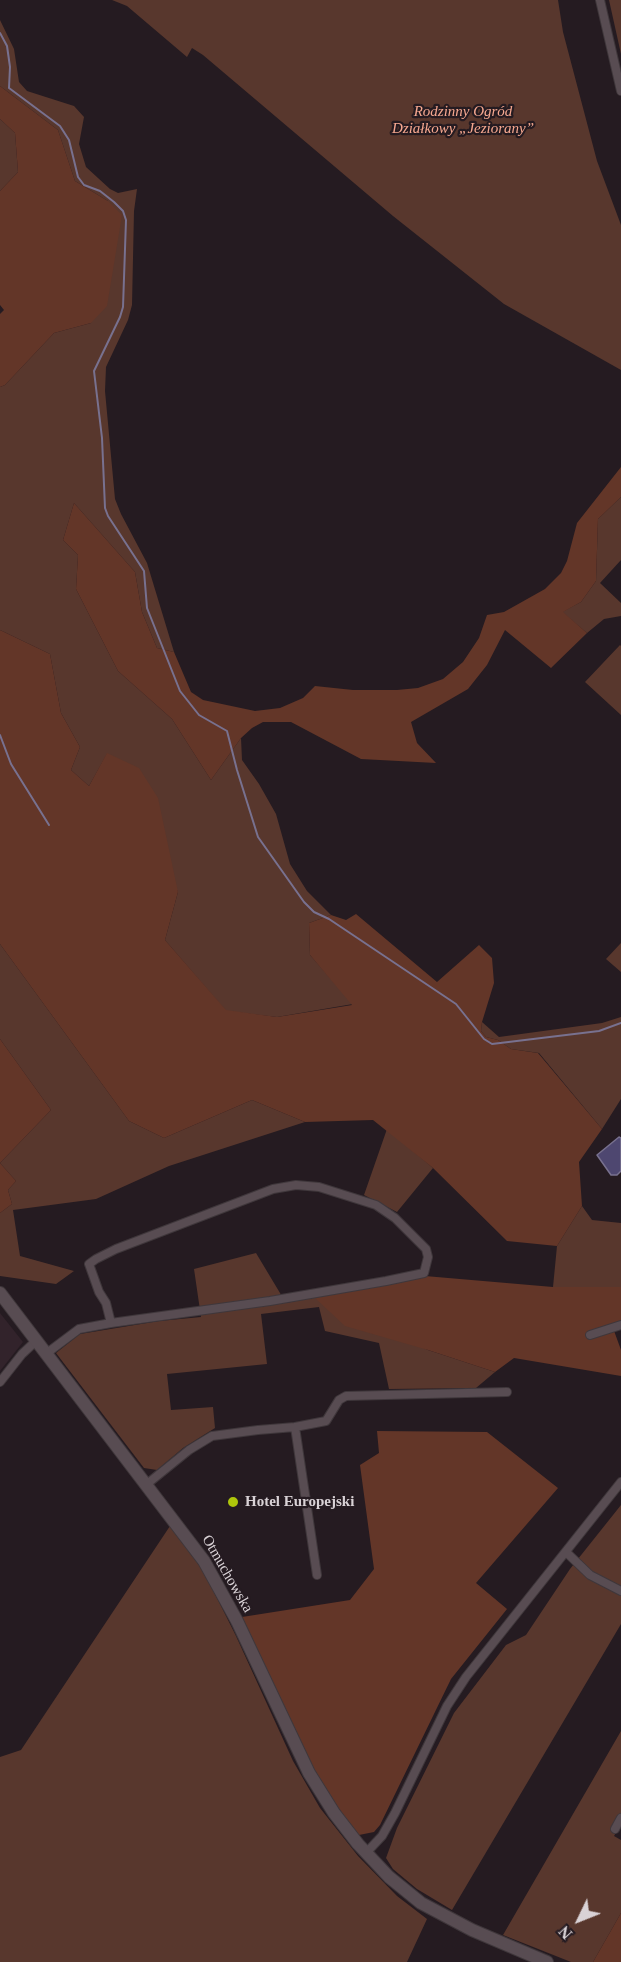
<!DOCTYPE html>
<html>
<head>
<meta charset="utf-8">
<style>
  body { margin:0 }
  #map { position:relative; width:621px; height:1962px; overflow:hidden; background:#251b21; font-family:Georgia,serif }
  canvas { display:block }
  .north { position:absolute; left:549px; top:1890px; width:60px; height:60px; -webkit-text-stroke:4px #251b21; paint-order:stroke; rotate:227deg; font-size:16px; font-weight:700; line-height:24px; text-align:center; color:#d9d2d6 }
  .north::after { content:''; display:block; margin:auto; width:21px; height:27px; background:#d9d2d6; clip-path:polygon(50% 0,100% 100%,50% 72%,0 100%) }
</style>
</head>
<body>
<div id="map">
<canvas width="621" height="1962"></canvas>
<div class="north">N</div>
</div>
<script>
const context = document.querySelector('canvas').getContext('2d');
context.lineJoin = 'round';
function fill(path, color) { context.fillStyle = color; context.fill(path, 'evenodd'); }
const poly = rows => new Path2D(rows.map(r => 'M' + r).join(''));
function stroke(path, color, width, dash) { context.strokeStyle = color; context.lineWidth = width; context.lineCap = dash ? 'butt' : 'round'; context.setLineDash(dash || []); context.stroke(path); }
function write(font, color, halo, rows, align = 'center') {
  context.font = font + ' Georgia,serif'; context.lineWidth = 4.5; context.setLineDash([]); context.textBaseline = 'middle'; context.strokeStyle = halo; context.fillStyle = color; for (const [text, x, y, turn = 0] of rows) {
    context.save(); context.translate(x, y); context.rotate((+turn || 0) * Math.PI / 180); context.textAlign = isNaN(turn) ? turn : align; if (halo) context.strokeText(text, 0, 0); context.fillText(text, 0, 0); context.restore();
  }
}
fill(poly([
  [0,1313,23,1342,0,1371]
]), '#32232b');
fill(poly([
  [112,0,558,0,563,32,597,161,621,225,621,370,504,304,393,216,203,55,192,48,187,57,127,6],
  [609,0,621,0,621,54],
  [0,20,14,49,19,82,27,91,74,106,84,117,79,144,86,167,110,189,118,193,137,189,134,211,132,305,128,320,106,367,105,391,115,499,121,514,147,563,174,652,157,648,142,612,135,572,74,503,63,540,78,555,76,589,118,671,172,719,211,780,241,738,242,760,259,784,276,814,290,864,307,891,331,915,309,923,310,955,353,1004,277,1017,226,1011,165,940,178,892,107,754,89,786,71,770,80,747,61,713,50,654,0,630,0,387,5,385,54,333,91,323,108,201,75,181,58,130,0,86],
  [0,119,15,133,18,172,0,191],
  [621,497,621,560,600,583,621,603,621,616,604,619,587,633,562,612,581,602,596,581,598,519],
  [620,645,621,646,621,715,585,682],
  [621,943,621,972,606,959],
  [0,944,129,1121,164,1138,252,1100,305,1122,169,1166,96,1199,13,1210,20,1256,74,1271,56,1284,0,1276,0,1213,12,1204,8,1190,16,1181,0,1163,51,1110,0,1039],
  [621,1017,621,1099,602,1129,539,1053,511,1049,498,1040,486,1037,481,1031,482,1022,499,1037,602,1023],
  [387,1129,433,1168,397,1212,364,1195],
  [582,1206,592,1220,621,1223,621,1287,553,1287,557,1246],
  [256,1253,286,1303,314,1297,428,1350,495,1372,476,1388,389,1389,379,1343,325,1331,319,1307,261,1314,267,1364,167,1374,171,1410,213,1407,215,1428,183,1448,157,1470,144,1468,56,1353,80,1334,159,1321,201,1317,194,1269],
  [621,1505,621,1624,452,1910,417,1889,393,1869,386,1858,397,1828,454,1713,506,1645,526,1635,570,1569],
  [170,1526,203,1570,236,1636,293,1761,320,1808,358,1856,397,1896,427,1919,407,1962,0,1962,0,1757,21,1750],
  [621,1731,621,1824,614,1836,621,1840,621,1913,593,1962,571,1962,503,1935]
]), '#58372d');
fill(poly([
  [0,86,58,130,75,181,108,201,122,215,107,306,91,323,54,333,5,385,0,387,0,314,4,310,0,305,0,191,18,172,15,133,0,119],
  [621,467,621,497,598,519,596,581,581,602,563,612,587,633,551,668,505,630,487,665,468,689,411,722,417,743,436,763,361,759,291,722,263,722,252,728,241,738,211,780,172,719,118,671,76,589,78,555,63,540,74,503,135,572,142,612,157,648,174,652,191,692,203,700,255,711,280,708,303,698,315,686,353,690,397,690,418,688,443,679,463,662,479,638,487,615,504,612,545,589,561,573,567,561,577,523],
  [0,630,50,654,61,713,80,747,71,770,89,786,107,753,139,768,158,798,178,892,165,940,226,1010,277,1017,352,1005,310,955,309,923,331,915,346,920,356,914,437,982,479,945,492,958,494,983,482,1022,481,1031,486,1037,498,1040,511,1049,538,1053,602,1129,579,1162,582,1206,557,1246,507,1241,433,1168,373,1120,305,1122,252,1100,164,1138,129,1121,0,944],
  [0,1039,51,1110,0,1163,16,1181,8,1190,12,1204,0,1213],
  [425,1276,553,1287,621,1287,621,1324,613,1328,621,1350,621,1376,514,1358,495,1372,428,1350,345,1326,314,1297],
  [377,1431,487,1432,558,1488,476,1583,507,1609,451,1679,380,1825,374,1832,359,1835,354,1831,316,1776,242,1617,350,1600,374,1569,360,1465,379,1453],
  [621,1913,621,1962,593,1962]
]), '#633628');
const water = poly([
  [619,1137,621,1138,621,1171,617,1175,611,1175,597,1155,619,1137]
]);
fill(water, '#4e4770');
stroke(water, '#78718f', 1.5);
stroke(poly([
  [0,33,7,46,10,67,9,88,60,126,69,140,78,177,84,185,100,191,114,202,123,211,126,220,123,307,120,317,94,371,102,438,105,508,108,516,144,571,147,608,180,691,199,715,227,731,237,770,258,837,304,902,314,912,329,919,456,1004,484,1039,492,1044,599,1031,621,1023],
  [0,735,11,764,49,825]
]), '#78718f', 2);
const minor = poly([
  [600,0,621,91],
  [590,1335,621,1325],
  [47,1353,79,1329,111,1323,106,1303,99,1292,89,1264,96,1259,116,1249,273,1189,296,1185,319,1187,376,1205,395,1218,426,1249,428,1257,424,1273,386,1281,270,1301,111,1323],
  [0,1382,22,1354,37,1340],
  [147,1484,189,1450,212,1436,258,1430,295,1427],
  [566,1552,590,1575,621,1591],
  [317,1575,295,1427,326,1421,339,1400,346,1396,507,1392],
  [615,1829,621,1818],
  [366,1853,382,1836,395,1813,447,1706,466,1677,621,1482]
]);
const secondary = poly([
  [0,1293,204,1561,237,1621,309,1773,334,1813,358,1844,389,1877,421,1903,472,1930,547,1962]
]);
stroke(minor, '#3f373b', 10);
stroke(secondary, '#3f373b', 14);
stroke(minor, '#584c52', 8);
stroke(secondary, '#584c52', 12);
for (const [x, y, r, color] of [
  [233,1502,6,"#aec60b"]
]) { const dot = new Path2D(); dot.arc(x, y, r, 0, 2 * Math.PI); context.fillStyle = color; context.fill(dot); stroke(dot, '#251b21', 2); }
write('italic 15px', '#f6a890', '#251b21', [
  ["Rodzinny Ogród",463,112],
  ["Działkowy „Jeziorany”",463,129]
]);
write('bold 15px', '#d9d2d6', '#251b21', [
  ["Hotel Europejski",245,1502]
], 'left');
write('15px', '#d9d2d6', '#251b21', [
  ["Otmuchowska",227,1574,60]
]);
</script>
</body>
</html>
